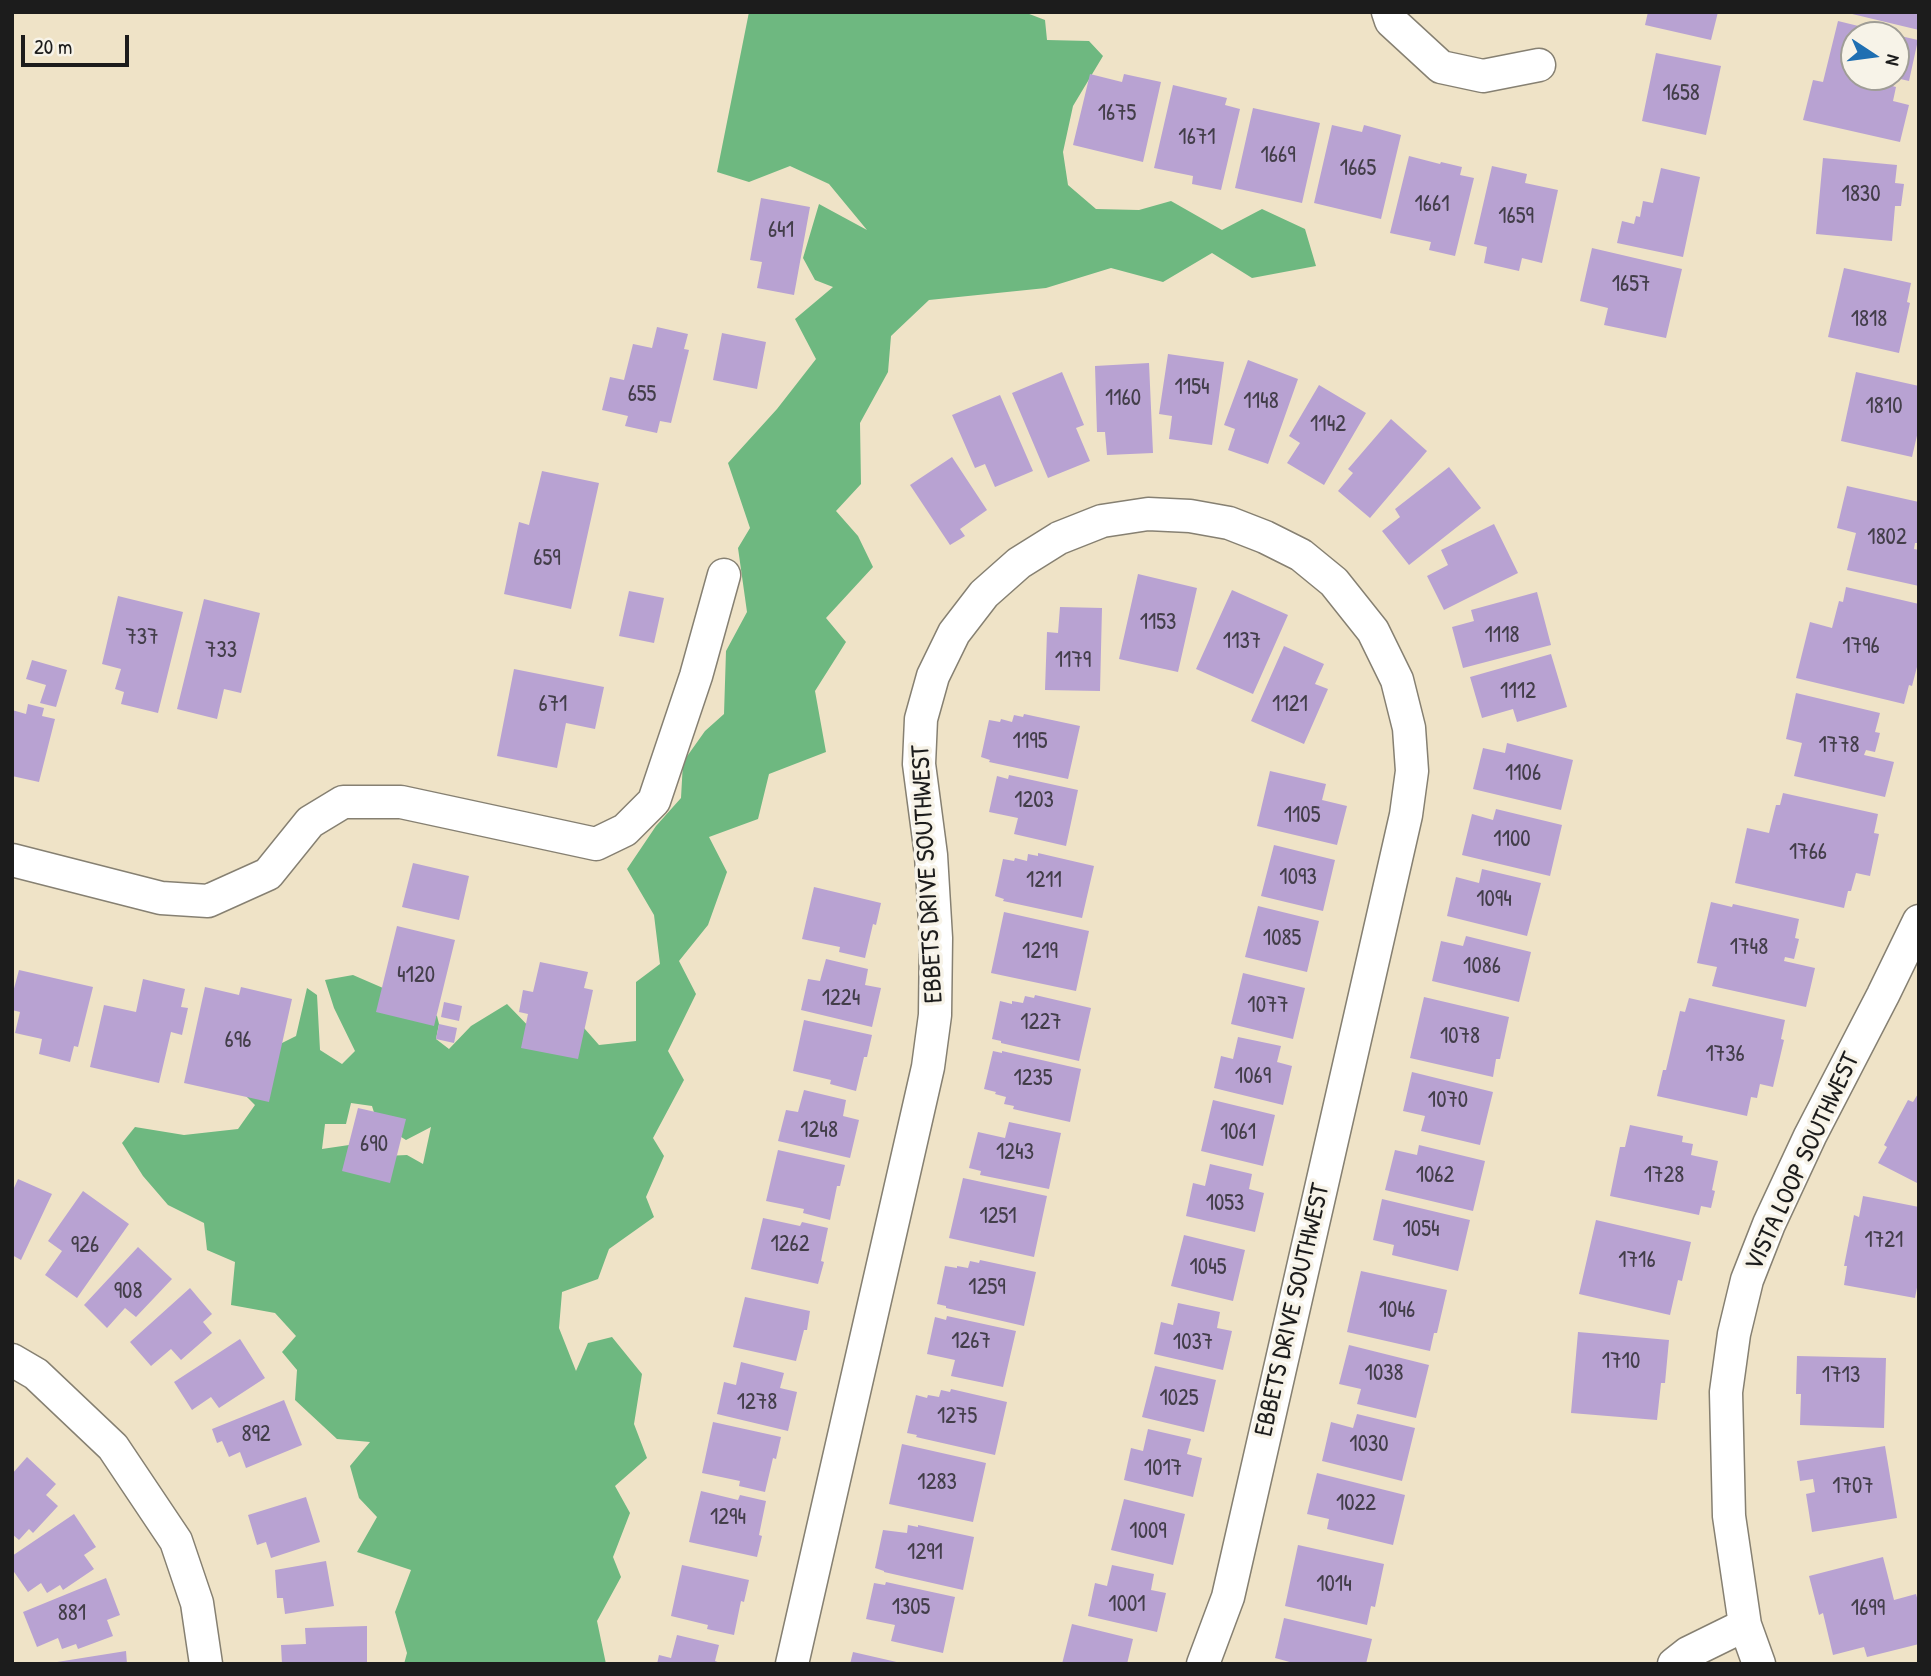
<!DOCTYPE html>
<html>
<head>
<meta charset="utf-8">
<style>
  body { margin:0 }
  #map { position:relative; width:1931px; height:1676px; overflow:hidden; background:#efe3c7; font-family:"Patrick Hand",sans-serif }
  canvas { display:block }
  .frame { position:absolute; inset:0; border:14px solid #1c1c1c; pointer-events:none }
  .north { position:absolute; left:1840px; top:21px; width:70px; height:70px; box-sizing:border-box; background:#f7f3e8; border:2px solid #9f9d96; border-radius:50%; rotate:103deg; font-size:19px; font-weight:700; line-height:28px; text-align:center; color:#1c1c1c }
  .north::after { content:''; display:block; margin:auto; width:24px; height:32px; background:#1f6fb2; clip-path:polygon(50% 0,100% 100%,50% 72%,0 100%) }
  .scale { position:absolute; left:21px; top:35px; width:108px; height:32px; box-sizing:border-box; border:4px solid #1c1c1c; border-top:0; padding-left:9px; font-size:21px; line-height:24px; white-space:nowrap; color:#1c1c1c; -webkit-text-stroke:5px #f7f3e8; paint-order:stroke }
</style>
</head>
<body>
<div id="map">
<canvas width="1931" height="1676"></canvas>
<div class="frame"></div>
<div class="north">N</div>
<div class="scale">20 m</div>
</div>
<script>
const context = document.querySelector('canvas').getContext('2d');
context.lineJoin = 'round';
function fill(path, color) { context.fillStyle = color; context.fill(path, 'evenodd'); }
const poly = rows => new Path2D(rows.map(r => 'M' + r).join(''));
function stroke(path, color, width, dash) { context.strokeStyle = color; context.lineWidth = width; context.lineCap = dash ? 'butt' : 'round'; context.setLineDash(dash || []); context.stroke(path); }
function write(font, color, halo, rows, align = 'center') {
  context.font = font + ' "Patrick Hand",sans-serif'; context.lineWidth = 7; context.setLineDash([]); context.textBaseline = 'middle'; context.strokeStyle = halo; context.fillStyle = color; for (const [text, x, y, turn = 0] of rows) {
    context.save(); context.translate(x, y); context.rotate((+turn || 0) * Math.PI / 180); context.textAlign = isNaN(turn) ? turn : align; if (halo) context.strokeText(text, 0, 0); context.fillText(text, 0, 0); context.restore();
  }
}
fill(poly([
  [749,12,1024,12,1045,20,1047,40,1089,41,1103,56,1073,106,1063,152,1068,185,1096,209,1139,210,1171,201,1222,230,1262,209,1305,229,1316,266,1252,278,1212,253,1163,282,1111,268,1046,288,929,300,891,336,888,372,860,423,861,484,836,511,858,536,873,567,826,618,846,642,815,691,826,752,769,774,758,819,709,837,727,872,708,925,679,961,696,994,668,1051,684,1080,653,1138,664,1156,646,1197,654,1217,609,1249,598,1279,562,1292,559,1328,576,1371,588,1343,612,1337,642,1374,634,1424,647,1458,615,1486,630,1513,613,1557,621,1577,597,1621,606,1664,404,1664,407,1653,395,1612,411,1570,357,1552,377,1517,359,1498,350,1466,370,1442,337,1439,295,1400,297,1370,282,1352,296,1336,275,1313,231,1305,235,1262,207,1250,204,1223,168,1205,143,1176,122,1143,135,1127,184,1135,238,1129,255,1105,245,1095,276,1046,296,1036,307,988,317,995,320,1050,342,1064,355,1051,334,1008,325,980,353,975,383,988,411,997,437,1016,439,1024,436,1039,449,1049,471,1026,507,1004,536,1034,577,1020,599,1045,636,1041,636,982,660,964,654,915,627,869,656,826,681,798,683,762,705,731,724,714,726,651,747,612,738,548,750,528,728,463,777,409,816,359,795,319,833,287,815,280,803,258,819,204,867,230,829,184,790,166,749,182,717,172],
  [351,1103,372,1106,377,1122,406,1140,431,1127,423,1164,407,1155,385,1156,349,1145,322,1149,325,1124,346,1124]
]), '#6eb880');
fill(poly([
  [1648,12,1718,12,1711,40,1645,25],
  [1848,12,1919,12,1919,30,1848,13],
  [1838,21,1891,34,1854,35,1854,77,1886,77,1885,84,1896,87,1893,101,1909,105,1900,142,1803,120,1813,80,1823,82],
  [1896,35,1918,40,1909,81,1896,78],
  [1656,53,1721,66,1706,135,1642,121],
  [1090,74,1122,82,1124,74,1161,82,1143,162,1073,145],
  [1173,85,1227,98,1225,105,1240,109,1221,190,1192,184,1193,176,1154,168],
  [1253,108,1320,123,1302,203,1235,188],
  [1332,125,1362,132,1364,125,1401,135,1381,219,1314,203],
  [1409,156,1440,164,1441,162,1462,167,1460,175,1474,178,1455,256,1429,250,1431,242,1390,233],
  [1823,158,1897,165,1895,183,1904,184,1901,206,1895,206,1892,241,1816,234],
  [1492,166,1527,174,1525,183,1558,190,1542,263,1522,258,1519,271,1484,263,1487,247,1474,244],
  [1661,168,1700,177,1683,257,1617,243,1622,221,1634,224,1636,216,1640,217,1643,201,1653,203],
  [761,198,810,207,794,295,757,288,762,262,750,260],
  [1592,248,1682,269,1666,338,1604,325,1608,308,1580,301],
  [1844,268,1911,283,1907,302,1910,303,1899,353,1828,337],
  [657,327,688,334,684,349,689,350,671,423,660,421,657,433,625,426,628,416,602,410,610,377,624,380,633,344,652,348],
  [722,333,766,342,757,389,713,380],
  [1168,354,1224,362,1212,445,1169,439,1172,416,1159,414],
  [1248,360,1298,379,1268,464,1228,450,1235,429,1224,425],
  [1149,363,1153,453,1107,455,1105,432,1097,432,1095,366],
  [1062,372,1084,425,1076,428,1090,461,1048,478,1012,393],
  [1856,372,1919,386,1919,427,1912,457,1841,441],
  [1319,385,1366,413,1324,485,1287,463,1300,443,1289,436],
  [1000,395,1033,471,995,487,985,464,975,468,952,415],
  [1391,419,1427,451,1370,518,1338,491,1353,473,1348,469],
  [952,457,987,510,960,529,965,536,950,545,910,485],
  [1449,467,1481,508,1409,565,1382,531,1400,517,1395,509],
  [542,471,599,483,571,609,504,594,519,522,529,525],
  [1847,486,1919,502,1919,543,1915,543,1914,549,1919,550,1919,586,1847,570,1856,533,1837,528],
  [1494,524,1518,573,1444,610,1427,576,1448,565,1441,550],
  [1138,574,1197,588,1178,672,1119,659],
  [1846,587,1919,604,1919,667,1917,667,1912,686,1909,685,1904,704,1796,678,1810,622,1832,628,1839,601,1843,602],
  [1232,590,1288,615,1253,694,1196,669],
  [629,591,664,598,654,643,619,636],
  [1537,592,1551,645,1463,668,1452,627,1474,621,1471,610],
  [118,596,183,612,158,713,121,704,124,692,115,689,121,669,102,664],
  [204,599,260,613,241,693,224,689,217,719,177,709],
  [1060,607,1102,608,1100,691,1045,690,1047,632,1058,633],
  [1284,646,1324,664,1315,684,1328,689,1304,744,1251,721],
  [1551,654,1567,707,1517,722,1513,709,1482,718,1470,677],
  [32,660,67,670,56,707,40,703,46,685,26,679],
  [514,669,604,687,595,729,566,723,557,768,497,756],
  [1796,693,1880,713,1875,732,1880,733,1875,752,1866,750,1864,755,1894,762,1885,797,1794,776,1802,743,1786,739],
  [28,704,44,708,42,716,55,719,39,782,12,776,12,710,26,714],
  [1024,714,1080,726,1068,779,989,762,990,760,981,757,989,720,1000,722,1001,719,1012,722,1014,715,1023,717],
  [1507,743,1573,760,1561,810,1473,789,1483,748,1505,753],
  [1270,771,1326,784,1322,800,1347,806,1337,845,1257,826],
  [1009,775,1078,790,1066,846,1014,834,1018,818,989,812,997,776,1008,779],
  [1783,793,1878,814,1874,833,1879,834,1870,876,1856,873,1851,891,1848,891,1844,908,1735,883,1747,828,1769,833,1776,805,1780,805],
  [1496,809,1562,825,1550,876,1462,855,1472,814,1493,820],
  [1274,845,1335,860,1323,911,1261,896],
  [1038,853,1094,866,1082,918,1003,901,1004,899,995,896,1003,859,1014,861,1015,858,1027,861,1028,854,1038,856],
  [413,863,469,876,459,920,402,907],
  [1482,869,1541,883,1527,936,1447,916,1456,877,1479,883],
  [814,887,881,903,876,925,873,924,865,958,839,952,840,947,802,939],
  [1711,902,1732,907,1733,904,1799,919,1795,938,1799,939,1794,959,1785,957,1784,961,1815,968,1806,1007,1712,986,1717,967,1697,963],
  [1258,906,1319,921,1307,972,1245,957],
  [1004,912,1089,931,1076,991,991,973],
  [397,926,455,940,434,1026,376,1012],
  [1466,936,1531,952,1519,1002,1432,981,1441,941,1463,946],
  [826,959,868,969,865,985,881,988,872,1027,801,1010,808,979,820,981],
  [540,962,588,972,584,988,593,990,578,1059,521,1048,528,1014,519,1012,523,990,533,992],
  [19,970,93,987,78,1047,74,1046,70,1062,39,1054,42,1039,15,1033,20,1012,12,1010,12,996],
  [1243,973,1305,988,1293,1039,1231,1024],
  [143,979,185,989,181,1007,188,1008,182,1035,171,1032,159,1083,90,1067,104,1005,136,1012],
  [205,987,239,995,241,987,292,999,269,1102,184,1083],
  [1035,995,1091,1008,1079,1061,1001,1043,1001,1041,992,1039,1000,1001,1012,1004,1012,1001,1023,1003,1025,996,1034,998],
  [1424,997,1509,1017,1500,1059,1496,1059,1493,1077,1410,1058],
  [1689,998,1785,1020,1781,1039,1784,1040,1773,1087,1760,1084,1757,1098,1751,1097,1747,1116,1657,1096,1663,1070,1666,1070,1680,1011,1685,1012],
  [444,1002,462,1006,459,1021,441,1017],
  [804,1020,872,1035,867,1057,864,1057,856,1091,830,1084,831,1080,793,1071],
  [439,1024,457,1028,454,1043,436,1039],
  [1238,1037,1281,1046,1277,1062,1292,1066,1283,1105,1214,1088,1221,1056,1233,1059],
  [993,1051,1002,1053,1002,1051,1081,1069,1070,1122,1013,1109,1014,1106,1004,1104,1006,1097,995,1094,996,1092,984,1089],
  [1412,1072,1493,1092,1480,1145,1421,1131,1425,1116,1403,1111],
  [804,1090,846,1100,843,1116,859,1120,850,1158,778,1141,786,1110,798,1112],
  [1919,1092,1919,1184,1878,1163,1887,1147,1884,1145,1908,1100,1913,1102],
  [1213,1100,1275,1115,1263,1166,1201,1151],
  [358,1108,406,1119,390,1183,342,1171],
  [1009,1122,1061,1133,1049,1189,980,1175,981,1171,969,1168,978,1132,1005,1138],
  [1630,1125,1683,1136,1682,1142,1693,1144,1691,1155,1718,1161,1712,1190,1715,1191,1711,1208,1701,1206,1699,1215,1610,1196,1620,1147,1625,1147],
  [1419,1145,1485,1161,1473,1211,1385,1190,1395,1150,1417,1155],
  [778,1150,845,1165,840,1186,837,1186,830,1220,803,1213,804,1209,766,1201],
  [1210,1164,1252,1174,1249,1189,1264,1193,1255,1232,1186,1216,1193,1183,1205,1186],
  [963,1178,1047,1196,1034,1257,949,1238],
  [18,1179,52,1194,21,1260,12,1255,12,1188,14,1188],
  [83,1191,129,1224,77,1298,45,1275,62,1251,48,1241],
  [1863,1196,1919,1207,1919,1277,1915,1298,1844,1285,1847,1266,1844,1266,1854,1215,1859,1217],
  [1382,1199,1470,1220,1458,1271,1392,1255,1394,1245,1373,1240],
  [763,1218,800,1226,802,1222,828,1228,821,1261,824,1262,818,1284,751,1269],
  [1596,1220,1691,1242,1682,1281,1678,1280,1670,1315,1579,1294],
  [1184,1235,1245,1250,1233,1301,1171,1286],
  [138,1247,172,1279,136,1317,125,1308,107,1328,84,1305],
  [980,1260,1036,1272,1024,1326,946,1308,946,1306,937,1304,945,1266,957,1268,957,1266,968,1268,970,1261,979,1263],
  [1361,1271,1447,1290,1437,1333,1434,1333,1430,1351,1347,1332],
  [190,1288,212,1314,203,1322,212,1333,181,1360,171,1349,151,1366,130,1342],
  [745,1297,810,1311,807,1330,804,1330,796,1361,733,1347],
  [1178,1303,1220,1312,1217,1328,1232,1331,1223,1370,1154,1354,1161,1322,1173,1325],
  [947,1316,1016,1331,1003,1387,951,1376,955,1360,927,1354,935,1317,946,1320],
  [1578,1332,1669,1340,1665,1383,1661,1383,1657,1420,1571,1413],
  [240,1339,265,1378,219,1408,211,1397,192,1410,174,1382],
  [1349,1345,1429,1365,1416,1418,1357,1404,1361,1389,1339,1384],
  [1797,1356,1886,1358,1884,1428,1800,1425,1801,1394,1796,1394],
  [741,1362,784,1373,780,1388,797,1392,788,1431,717,1414,724,1382,736,1385],
  [1155,1366,1216,1380,1204,1432,1142,1417],
  [951,1389,1007,1402,995,1455,916,1437,917,1435,907,1433,916,1395,927,1398,928,1395,939,1397,941,1390,950,1392],
  [284,1400,302,1445,246,1468,240,1452,229,1457,222,1441,217,1443,212,1429],
  [1357,1414,1415,1428,1402,1481,1322,1461,1331,1422,1353,1428],
  [713,1422,781,1437,776,1459,773,1458,765,1492,739,1486,740,1481,702,1473],
  [1148,1429,1191,1439,1187,1454,1202,1458,1193,1497,1124,1480,1131,1448,1143,1451],
  [902,1444,986,1463,973,1522,889,1504],
  [1885,1446,1897,1518,1812,1532,1806,1494,1815,1492,1813,1479,1800,1481,1797,1461],
  [27,1457,56,1484,46,1495,58,1506,33,1533,29,1529,19,1540,12,1534,12,1474],
  [1317,1473,1405,1495,1393,1545,1327,1529,1329,1519,1307,1514],
  [701,1491,738,1500,740,1495,766,1501,759,1535,762,1536,757,1557,689,1542],
  [306,1497,320,1542,271,1558,266,1542,257,1545,248,1515],
  [1124,1499,1185,1514,1173,1565,1111,1550],
  [74,1514,96,1547,84,1555,94,1569,63,1590,60,1585,47,1593,41,1583,28,1592,12,1569,12,1556],
  [908,1525,918,1527,918,1525,974,1537,963,1590,884,1572,884,1571,875,1568,883,1530,907,1533],
  [1298,1545,1384,1564,1375,1607,1371,1606,1367,1625,1285,1606],
  [1883,1557,1894,1600,1916,1594,1919,1605,1919,1644,1867,1657,1864,1647,1833,1655,1823,1613,1819,1615,1809,1576],
  [326,1561,334,1606,285,1614,283,1598,277,1598,275,1570],
  [682,1565,749,1580,744,1602,741,1601,734,1635,707,1629,708,1625,671,1616],
  [1112,1565,1154,1574,1151,1590,1166,1593,1157,1632,1088,1616,1095,1583,1107,1586],
  [106,1578,120,1615,107,1620,113,1636,78,1649,76,1644,62,1649,58,1638,37,1647,23,1612],
  [886,1582,955,1597,943,1653,891,1641,895,1625,866,1619,874,1583,885,1585],
  [1284,1618,1372,1639,1366,1664,1297,1664,1275,1658],
  [1072,1624,1133,1639,1127,1664,1062,1664],
  [367,1626,367,1664,282,1664,281,1645,306,1644,305,1628],
  [677,1635,719,1645,715,1661,723,1664,657,1664,659,1655,671,1658],
  [126,1651,127,1664,57,1664,57,1662],
  [853,1652,901,1663,901,1664,850,1664]
]), '#b8a2d2');
const minor = poly([
  [1388,12,1391,21,1441,67,1483,76,1539,65],
  [12,860,161,898,208,901,268,874,310,822,343,802,401,802,596,844,625,830,654,801,696,676,724,575],
  [12,1360,36,1374,113,1447,176,1541,197,1603,206,1664],
  [792,1664,928,1067,935,1015,936,938,931,855,919,764,921,719,933,676,954,633,984,594,1019,563,1059,538,1102,521,1148,514,1190,516,1229,523,1265,537,1301,555,1334,582,1373,631,1397,680,1409,728,1412,771,1406,815,1228,1597,1203,1664],
  [1674,1664,1688,1653,1745,1625],
  [1759,1664,1745,1625,1729,1516,1726,1392,1734,1334,1747,1280,1769,1224,1810,1136,1883,995,1919,921]
]);
stroke(minor, '#868072', 35);
stroke(minor, '#fff', 32);
write('23px', '#433e4a', null, [
  ["1658",1681,94],
  ["1675",1117,114],
  ["1671",1197,138],
  ["1669",1278,156],
  ["1665",1358,169],
  ["1830",1861,195],
  ["1661",1432,205],
  ["1659",1516,217],
  ["641",781,231],
  ["1657",1631,285],
  ["1818",1869,320],
  ["1154",1192,388],
  ["655",642,395],
  ["1160",1123,399],
  ["1148",1261,402],
  ["1810",1884,407],
  ["1142",1328,425],
  ["1802",1887,538],
  ["659",547,559],
  ["1153",1158,623],
  ["1118",1502,636],
  ["737",142,638],
  ["1137",1242,642],
  ["1796",1861,647],
  ["733",221,651],
  ["1179",1073,661],
  ["1112",1518,692],
  ["671",553,705],
  ["1121",1290,705],
  ["1195",1030,742],
  ["1778",1839,746],
  ["1106",1523,774],
  ["1203",1034,801],
  ["1105",1302,816],
  ["1100",1512,840],
  ["1766",1808,853],
  ["1093",1298,878],
  ["1211",1044,881],
  ["1094",1494,900],
  ["1085",1282,939],
  ["1748",1749,948],
  ["1219",1040,952],
  ["1086",1482,967],
  ["4120",416,976],
  ["1224",841,999],
  ["1077",1268,1006],
  ["1227",1041,1023],
  ["1078",1460,1037],
  ["696",238,1041],
  ["1736",1725,1055],
  ["1069",1253,1077],
  ["1235",1033,1079],
  ["1070",1448,1101],
  ["1248",819,1131],
  ["1061",1238,1133],
  ["690",374,1145],
  ["1243",1015,1153],
  ["1062",1435,1176],
  ["1728",1664,1176],
  ["1053",1225,1204],
  ["1251",998,1217],
  ["1054",1421,1230],
  ["1721",1884,1241],
  ["1262",790,1245],
  ["926",85,1246],
  ["1716",1637,1261],
  ["1045",1208,1268],
  ["1259",987,1288],
  ["908",128,1292],
  ["1046",1397,1311],
  ["1267",971,1342],
  ["1037",1193,1343],
  ["1710",1621,1362],
  ["1038",1384,1374],
  ["1713",1841,1376],
  ["1025",1179,1399],
  ["1278",757,1403],
  ["1275",957,1417],
  ["892",256,1435],
  ["1030",1369,1445],
  ["1017",1163,1469],
  ["1283",937,1483],
  ["1707",1853,1487],
  ["1022",1356,1504],
  ["1294",728,1518],
  ["1009",1148,1532],
  ["1291",925,1553],
  ["1014",1334,1585],
  ["1001",1127,1605],
  ["1305",911,1608],
  ["1699",1868,1609],
  ["881",72,1614]
]);
write('26px', '#1c1c1c', '#f7f3e8', [
  ["EBBETS DRIVE SOUTHWEST",928,874,-93],
  ["VISTA LOOP SOUTHWEST",1803,1162,-65],
  ["EBBETS DRIVE SOUTHWEST",1293,1310,-77]
]);
</script>
</body>
</html>
